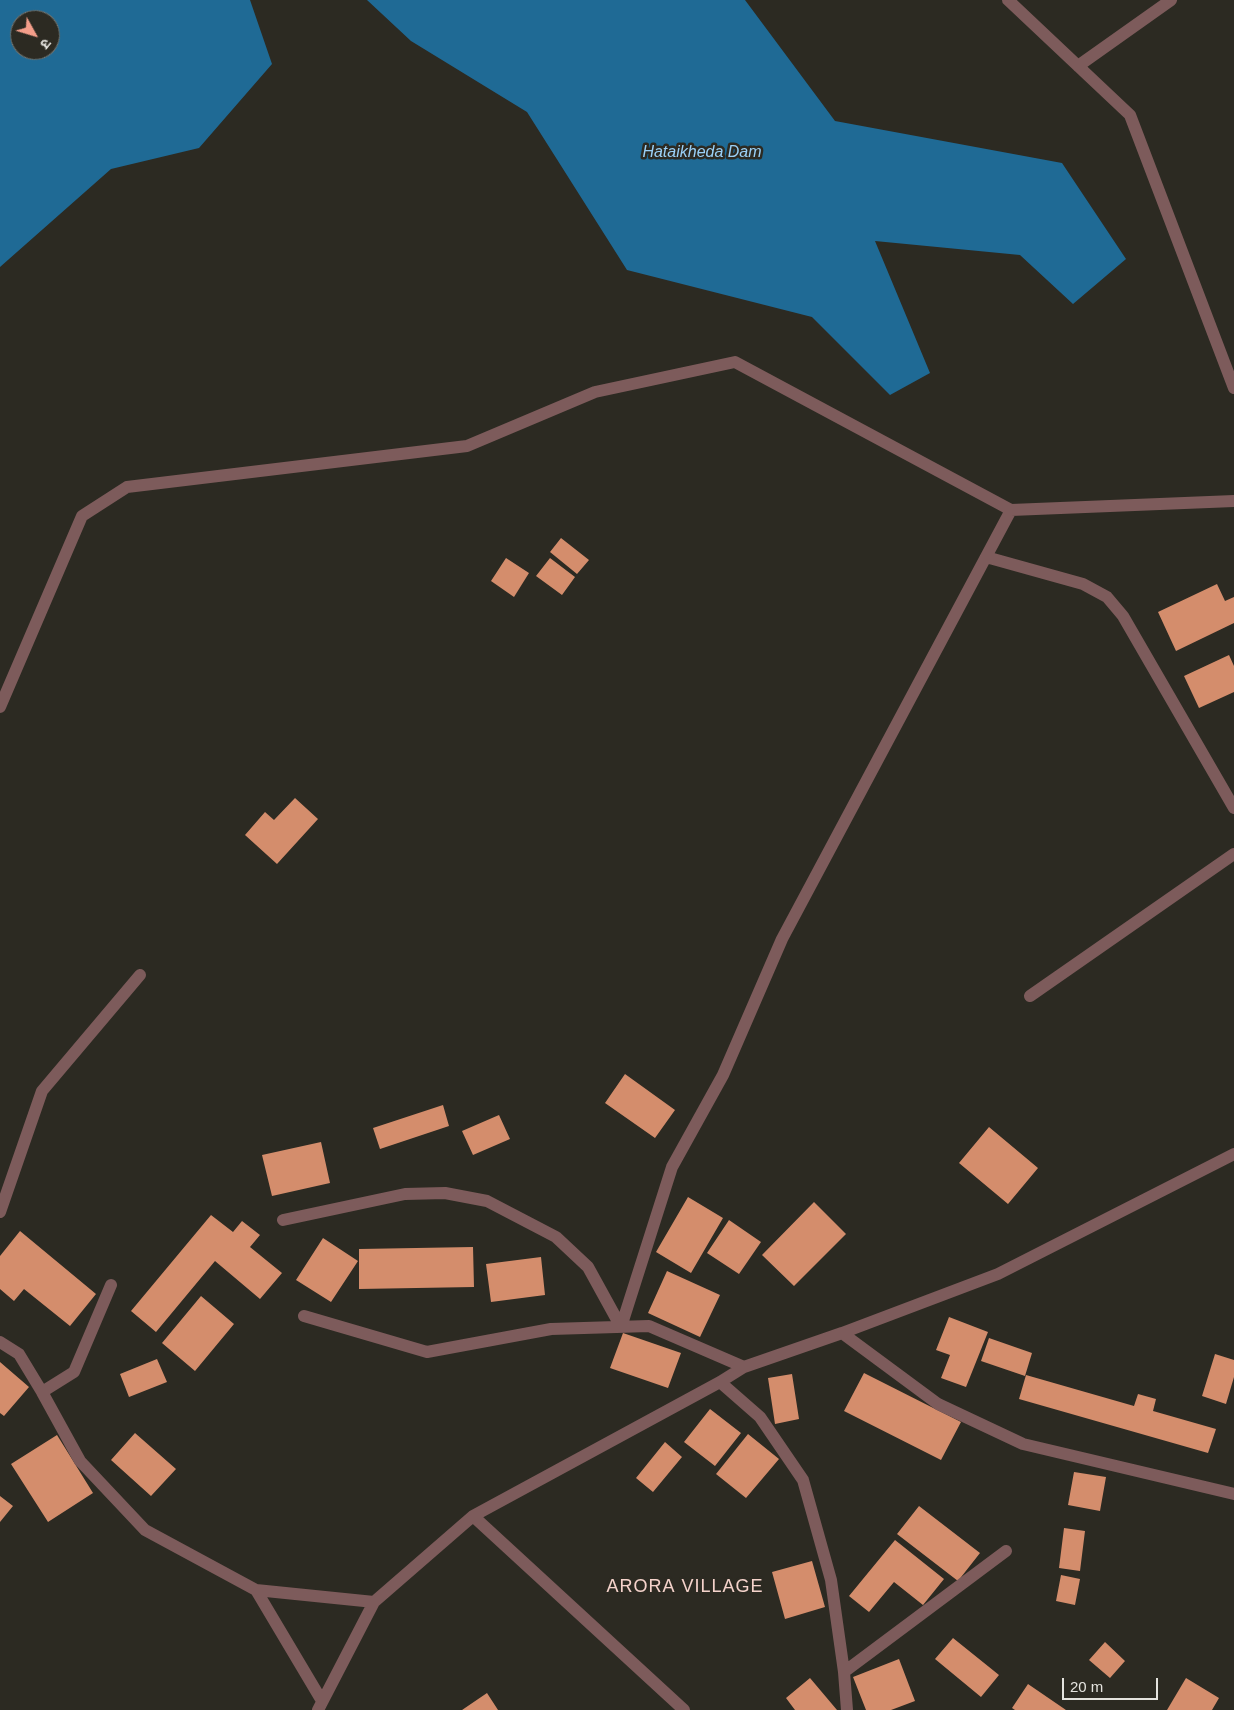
<!DOCTYPE html>
<meta charset="utf-8">
<style>
body{margin:0}
#map{position:relative;width:1234px;height:1710px;overflow:hidden;background:#2c2a22;font-family:Helvetica,"Noto Sans Devanagari",sans-serif}
canvas{display:block}
.north{position:absolute;left:10px;top:10px;width:50px;height:50px;box-sizing:border-box;background:#2c2a22;border:1px solid #76746d;border-radius:50%;rotate:129deg;font-size:14px;font-weight:700;line-height:20px;text-align:center;color:#e4e3de}
.north::after{content:'';display:block;margin:auto;width:18px;height:22px;background:#f49e8a;clip-path:polygon(50% 0,100% 100%,50% 72%,0 100%)}
.scale{position:absolute;left:1062px;top:1678px;width:96px;height:22px;box-sizing:border-box;border:2px solid #e4e3de;border-top:0;padding-left:6px;font-size:15px;line-height:18px;white-space:nowrap;color:#e4e3de;-webkit-text-stroke:4px #2c2a22;paint-order:stroke}
</style>
<div id="map">
<canvas width="1234" height="1710"></canvas>
<div class="north">उ</div>
<div class="scale">20 m</div>
</div>
<script>
const g = document.querySelector('canvas').getContext('2d');
g.lineJoin = 'round';
function fill(path, color) { g.fillStyle = color; g.fill(path, 'evenodd'); }
function strokePath(path, color, width, dash) { g.strokeStyle = color; g.lineWidth = width; g.lineCap = dash ? 'butt' : 'round'; g.setLineDash(dash || []); g.stroke(path); }
function label(font, color, halo, rows, align = 'center') {
  g.font = font + ' Helvetica,sans-serif'; g.lineWidth = 5; g.setLineDash([]); g.textBaseline = 'middle'; g.strokeStyle = halo; g.fillStyle = color; for (const [text, x, y, turn = 0] of rows) {
    g.save(); g.translate(x, y); g.rotate((+turn || 0) * Math.PI / 180); g.textAlign = isNaN(turn) ? turn : align; if (halo) g.strokeText(text, 0, 0); g.fillText(text, 0, 0); g.restore();
  }
}
const water = new Path2D(`
 M0 0H250L272 64 199 148 111 169 0 267ZM20 20H50V50H20Z
 M367 0H745L835 121 1062 163 1126 259 1073 304 1020 255 875 241 930 373 890 395 812 317 627 270 527 112 411 41Z`);
const building = new Path2D(`
 M561 538 589 560 577 574 550 552Z
 M506 558 529 573 514 597 491 581Z
 M550 558 575 577 562 595 536 576Z
 M1217 584 1225 601 1234 597V623L1176 651 1158 612Z
 M1229 655 1234 666V692L1199 708 1184 676Z
 M295 798 318 819 277 864 245 835 265 812 274 820Z
 M625 1074 675 1110 655 1138 605 1103Z
 M443 1105 449 1126 380 1149 373 1128Z
 M499 1115 510 1139 473 1155 462 1131Z
 M989 1127 1038 1168 1008 1204 959 1163Z
 M321 1142 330 1183 272 1196 262 1155Z
 M688 1197 723 1218 691 1273 656 1252Z
 M814 1202 846 1234 794 1286 762 1255Z
 M211 1215 233 1232 242 1221 260 1235 250 1247 282 1273 260 1299 215 1261 156 1332 131 1311Z
 M729 1220 761 1242 739 1274 707 1253Z
 M20 1231 96 1294 70 1326 24 1289 14 1301 0 1289V1256Z
 M323 1238 358 1261 331 1302 296 1280Z
 M473 1247 474 1287 359 1289V1249Z
 M541 1257 545 1295 491 1302 486 1264Z
 M667 1271 720 1295 700 1337 648 1313Z
 M201 1296 234 1324 195 1371 162 1343Z
 M949 1317 988 1332 966 1387 941 1378 950 1355 936 1350Z
 M623 1333 681 1353 668 1388 610 1368Z
 M989 1338 1032 1353 1025 1376 981 1361Z
 M1215 1354 1234 1360V1377L1226 1404 1202 1396Z
 M157 1359 167 1382 129 1397 120 1374Z
 M0 1362 29 1387 4 1416 0 1413Z
 M864 1373 961 1422 941 1460 844 1411Z
 M792 1374 799 1419 775 1424 768 1378Z
 M1026 1375 1134 1406 1138 1394 1156 1399 1153 1411 1216 1429 1208 1453 1019 1399Z
 M710 1409 741 1433 715 1466 684 1442Z
 M135 1433 176 1469 151 1496 111 1460Z
 M748 1434 779 1459 746 1498 716 1474Z
 M57 1435 93 1493 48 1522 11 1464Z
 M665 1442 682 1457 653 1492 636 1478Z
 M1074 1472 1106 1477 1100 1511 1068 1505Z
 M0 1496 13 1506 0 1522Z
 M919 1506 980 1553 958 1581 897 1534Z
 M1064 1528 1085 1531 1080 1571 1059 1568Z
 M895 1540 944 1579 923 1605 894 1582 869 1612 849 1596Z
 M812 1561 825 1607 785 1619 772 1572Z
 M1061 1575 1080 1579 1075 1605 1056 1601Z
 M953 1638 999 1675 981 1697 935 1659Z
 M1105 1642 1125 1661 1110 1678 1089 1660Z
 M899 1659 915 1701 891 1710H866L853 1677Z
 M810 1678 837 1710H795L786 1698Z
 M1186 1678 1219 1698 1212 1710H1167Z
 M1028 1684 1066 1710H1015L1012 1708Z
 M487 1693 498 1710H462Z`);
const minor = new Path2D(`
 M1008 0 1130 115 1234 388
 M1078 66 1171 0
 M986 557 1083 584 1107 597 1123 616 1234 808
 M0 707 82 516 127 487 467 446 595 392 735 362 1011 510 1234 501
 M1030 996 1234 854
 M0 1212 42 1091 140 975
 M283 1220 405 1194 445 1193 487 1201 556 1237 588 1267 621 1327
 M304 1316 427 1352 551 1329 649 1326 744 1367
 M621 1327 672 1167 723 1075 782 939 1011 510
 M842 1333 938 1404 1023 1444 1234 1494
 M0 1342 19 1354 42 1392 80 1461 145 1530 256 1590 374 1602
 M720 1382 760 1417 803 1480 831 1580 844 1672 847 1710
 M42 1392 74 1372 111 1285
 M473 1516 684 1710
 M256 1590 322 1701
 M844 1672 1006 1551
 M318 1710 374 1602 473 1516 720 1382 744 1367 842 1333 998 1274 1234 1154`);
const waterNames = [
 ["Hataikheda Dam",702,153]
];
const quarterNames = [
 ["ARORA VILLAGE",685,1587]
];
fill(water, '#1f6a95');
fill(building, '#d48d6c');
strokePath(minor, '#7d5b5b', 12);
label('italic 16px', '#9ad0f6', '#2c2a22', waterNames);
g.letterSpacing = '1px';
label('18px', '#f5d3cb', '#2c2a22', quarterNames);
g.letterSpacing = '0px';
</script>
